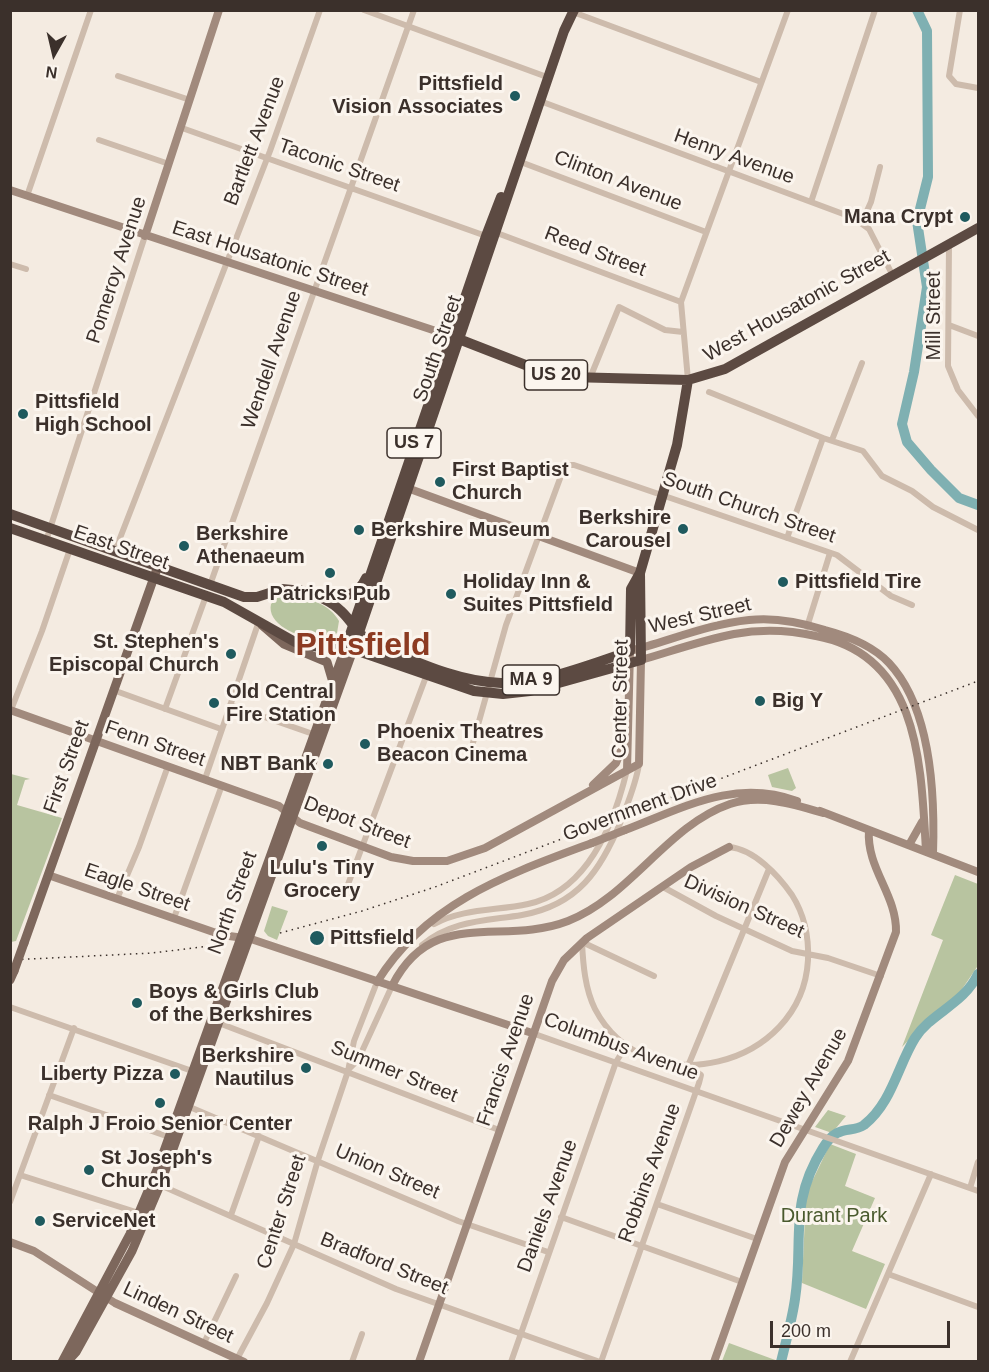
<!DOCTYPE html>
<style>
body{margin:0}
#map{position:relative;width:989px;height:1372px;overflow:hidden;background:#f4ebe1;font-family:Helvetica,sans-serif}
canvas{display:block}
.frame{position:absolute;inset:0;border:12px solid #3b302b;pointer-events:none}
.north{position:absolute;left:24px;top:24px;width:60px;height:60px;-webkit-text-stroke:4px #fbf5ee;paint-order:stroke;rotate:188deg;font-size:16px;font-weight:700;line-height:24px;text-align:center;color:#3b302b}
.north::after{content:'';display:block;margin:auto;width:21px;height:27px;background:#3b302b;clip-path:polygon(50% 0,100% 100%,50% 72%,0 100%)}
.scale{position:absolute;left:770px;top:1321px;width:180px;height:27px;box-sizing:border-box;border:3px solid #3b302b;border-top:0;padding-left:8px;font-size:18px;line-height:21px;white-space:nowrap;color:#3b302b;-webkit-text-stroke:4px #fbf5ee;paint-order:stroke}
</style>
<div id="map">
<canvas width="989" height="1372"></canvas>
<div class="frame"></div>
<div class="north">N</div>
<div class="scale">200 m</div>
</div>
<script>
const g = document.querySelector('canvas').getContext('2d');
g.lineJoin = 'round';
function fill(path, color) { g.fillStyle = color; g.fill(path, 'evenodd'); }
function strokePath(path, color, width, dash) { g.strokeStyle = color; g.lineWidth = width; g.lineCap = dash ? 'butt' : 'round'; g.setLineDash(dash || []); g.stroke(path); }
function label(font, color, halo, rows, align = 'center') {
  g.font = font + ' Helvetica,sans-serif'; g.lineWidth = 6; g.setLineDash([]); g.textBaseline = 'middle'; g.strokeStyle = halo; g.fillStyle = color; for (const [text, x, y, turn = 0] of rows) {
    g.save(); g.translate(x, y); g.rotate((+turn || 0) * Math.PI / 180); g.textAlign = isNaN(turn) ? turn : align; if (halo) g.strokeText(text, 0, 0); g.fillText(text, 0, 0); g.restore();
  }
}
const green = new Path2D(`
 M290 595C308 598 330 604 339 621L337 633C320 647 265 630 271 604L278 597Z
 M788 768 796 788 792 791 772 787 768 775Z
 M11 774 30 779 25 780 17 805 62 818 16 941 11 942Z
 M955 875 978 884 977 967 956 998 928 1020 902 1047 943 940 931 935Z
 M272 906 288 911 277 940 268 936 264 931Z
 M828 1110 846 1116 832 1133 815 1127Z
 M830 1144 856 1154 845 1186 875 1198 852 1251 885 1264 866 1309 802 1283 806 1194Z
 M729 1343 778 1361H722Z`);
const river = new Path2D(`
 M917 10 927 31 928 177 917 221 927 287 914 372 902 424 907 442 931 470 959 498 978 505
 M781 1362C786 1341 792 1320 795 1299 804 1241 788 1204 823 1148 838 1123 851 1134 864 1125 892 1103 898 1065 915 1038 931 1013 964 1004 978 974`);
const street = new Path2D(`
 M364 10 547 77
 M960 10 949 76 956 84 978 88
 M573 12 761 82
 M118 76 190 100
 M540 101 854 218 869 229 892 274
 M182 128 486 236
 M99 140 169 164
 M518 161 706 232
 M27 196 91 10
 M811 202 875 10
 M862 222 871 202 880 167
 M497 233 681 302
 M949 244 948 366 958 390 978 416
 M10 264 26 269
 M949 325 978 336
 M590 378 619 307 665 330 683 332
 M688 380 681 302 788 10
 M709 392 823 438
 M832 440 862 363
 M787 538 823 438 863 451 882 476 912 491 933 507 978 530
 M46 541 145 236
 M115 551 270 151 320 10
 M210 585 414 10
 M807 627 830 553
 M113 690 221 729
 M230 705 313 734
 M165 709 206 596
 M11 710 42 631 70 549
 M469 757 506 625 565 465H574L837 555 891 596 912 605
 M205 779 259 621
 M663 887 716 916 792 951 828 958 881 976
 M344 895 427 674
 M117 899 139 847 168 766
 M174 918 222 785
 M434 924C464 908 496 911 528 904 588 891 614 824 627 770
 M582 942C583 964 585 989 595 1009 646 1106 802 1068 808 960 809 938 804 914 792 895 778 875 754 849 729 847
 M582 942 654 976
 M422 945C452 920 486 921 522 915 578 905 601 870 621 821 628 802 636 784 639 764
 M10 1007 195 1072
 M216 1022 499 1130
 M532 1033 978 1191
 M348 1070 358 1060 392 986
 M49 1095 169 1137
 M185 1105 458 1221 548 1252
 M20 1175 139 1213
 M160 1185 396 1289 600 1362
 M970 1188 978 1162
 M10 1202 74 1028
 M657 1204 757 1239
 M231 1215 259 1136
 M561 1217 742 1282
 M888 1274 978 1307
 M204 1343 236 1276
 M237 1359 267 1303 294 1244 318 1160 348 1071 354 1041 377 982
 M352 1362 362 1334
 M511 1362 616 1062 626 1046
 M601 1362 699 1083 701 1075 688 1066 769 869
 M850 1362 931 1174`);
const secondary = new Path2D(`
 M10 190 451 336
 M145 236 219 10
 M406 483 410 489 640 573
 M10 710 279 806 300 823 391 857 413 861H447L485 848 639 764 641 660C672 651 703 640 734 634 761 629 789 630 816 636 920 655 921 766 926 851
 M627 770 630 651C669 641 709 624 749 620 775 617 800 622 825 630 848 636 872 645 889 663 932 709 935 795 933 854
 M593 785 616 763 626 738
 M820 811 978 872
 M625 830C683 808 734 778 797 801
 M909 845 922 822
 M48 875 222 935 251 939 532 1033
 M377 982C426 902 509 874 592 843
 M392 986C433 905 501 947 568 921 630 897 668 825 730 804 761 794 793 804 823 813
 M10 1242 34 1251 115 1303 244 1362
 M419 1362 552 981 564 960 587 938 691 867 729 847
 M714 1362 785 1162 848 1061 896 932C897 895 866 868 869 830`);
const primary = new Path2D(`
 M262 625 284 644 327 662 332 679
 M24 943 158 566
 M10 980 14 971
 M62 1362 130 1234 159 1165 345 649
 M67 1362 76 1352 132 1251 160 1185 353 650`);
const highway = new Path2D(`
 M451 336 546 373 568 377 688 380 725 369 978 228
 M10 514 244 597H257L282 589 303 591
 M10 528 224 602 295 642 324 648 358 651 474 691 503 694 530 691 641 660 640 573
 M299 590C314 594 330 600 341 611 353 622 358 636 373 644 413 660 457 682 501 683 541 684 592 664 630 651L631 589 640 573 677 445 688 380
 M319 593C340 596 356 600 366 578
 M345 649 486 236 501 197
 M353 650 564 31 574 10`);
const rail = new Path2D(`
 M280 933 362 911 435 887 978 681
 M10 960 152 953 210 946`);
const secondaryBridge = new Path2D(`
 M592 843 625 830`);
const primaryBridge = new Path2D(`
 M14 971 24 943`);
const markers = [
 [515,96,6,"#1f5a5e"],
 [965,217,6,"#1f5a5e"],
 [23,414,6,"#1f5a5e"],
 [440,482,6,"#1f5a5e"],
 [683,529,6,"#1f5a5e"],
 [359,530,6,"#1f5a5e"],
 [184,546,6,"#1f5a5e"],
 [330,573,6,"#1f5a5e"],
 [783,582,6,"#1f5a5e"],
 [451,594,6,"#1f5a5e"],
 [231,654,6,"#1f5a5e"],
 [760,701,6,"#1f5a5e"],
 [214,703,6,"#1f5a5e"],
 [365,744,6,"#1f5a5e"],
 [328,764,6,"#1f5a5e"],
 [322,846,6,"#1f5a5e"],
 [317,938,8,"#1f5a5e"],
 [137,1003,6,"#1f5a5e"],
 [306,1068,6,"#1f5a5e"],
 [175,1074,6,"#1f5a5e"],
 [160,1103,6,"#1f5a5e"],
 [89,1170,6,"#1f5a5e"],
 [40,1221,6,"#1f5a5e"]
];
const shields = [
 [556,375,63],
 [414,443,54],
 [531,680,57]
];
const shieldNames = [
 ["US 20",556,375],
 ["US 7",414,443],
 ["MA 9",531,680]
];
const poiNames = [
 ["Pittsfield",503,84,"right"],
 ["Vision Associates",503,107,"right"],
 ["Mana Crypt",953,217,"right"],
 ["Pittsfield",35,402],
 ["High School",35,425],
 ["First Baptist",452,470],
 ["Church",452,493],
 ["Berkshire",671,518,"right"],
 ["Carousel",671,541,"right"],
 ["Berkshire Museum",371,530],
 ["Berkshire",196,534],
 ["Athenaeum",196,557],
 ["Holiday Inn &",463,582],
 ["Suites Pittsfield",463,605],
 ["Pittsfield Tire",795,582],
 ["Patricks Pub",330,594,"center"],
 ["St. Stephen's",219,642,"right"],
 ["Episcopal Church",219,665,"right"],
 ["Old Central",226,692],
 ["Fire Station",226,715],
 ["Big Y",772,701],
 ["Phoenix Theatres",377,732],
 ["Beacon Cinema",377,755],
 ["NBT Bank",316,764,"right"],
 ["Lulu's Tiny",322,868,"center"],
 ["Grocery",322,891,"center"],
 ["Pittsfield",330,938],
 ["Boys & Girls Club",149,992],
 ["of the Berkshires",149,1015],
 ["Berkshire",294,1056,"right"],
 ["Nautilus",294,1079,"right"],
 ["Liberty Pizza",163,1074,"right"],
 ["Ralph J Froio Senior Center",160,1124,"center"],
 ["St Joseph's",101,1158],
 ["Church",101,1181],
 ["ServiceNet",52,1221]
];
const streetNames = [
 ["Bartlett Avenue",255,141,-69],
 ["Henry Avenue",734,157,20],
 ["Taconic Street",339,166,19],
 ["Clinton Avenue",618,181,21],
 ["Reed Street",595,252,21],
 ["East Housatonic Street",270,259,18],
 ["Pomeroy Avenue",117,270,-72],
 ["West Housatonic Street",797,306,-29],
 ["Mill Street",934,316,-90],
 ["South Street",438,349,-71],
 ["Wendell Avenue",272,360,-71],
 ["South Church Street",749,508,19],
 ["East Street",121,548,19],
 ["West Street",700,616,-13],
 ["Center Street",621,699,-89],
 ["Fenn Street",155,744,19],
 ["First Street",67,767,-70],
 ["Government Drive",640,808,-20],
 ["Depot Street",357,823,21],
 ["Eagle Street",137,888,19],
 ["North Street",233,903,-70],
 ["Division Street",744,907,24],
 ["Columbus Avenue",621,1047,20],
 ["Francis Avenue",506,1060,-71],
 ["Summer Street",394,1072,22],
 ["Dewey Avenue",809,1088,-60],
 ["Union Street",387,1172,23],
 ["Robbins Avenue",650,1173,-70],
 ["Daniels Avenue",548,1206,-70],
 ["Center Street",282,1212,-72],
 ["Bradford Street",384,1264,22],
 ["Linden Street",178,1313,25]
];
const parkNames = [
 ["Durant Park",834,1216]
];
const townNames = [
 ["Pittsfield",363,646]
];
fill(green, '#b8c4a0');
strokePath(river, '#7fb0b2', 10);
strokePath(street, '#cdbbac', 6);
strokePath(secondary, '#a18a7d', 8);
strokePath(primary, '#7d675c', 9);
strokePath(highway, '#5c4a42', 10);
strokePath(rail, '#3b302b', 1.5, [1.5, 4.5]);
strokePath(secondaryBridge, '#a18a7d', 8);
strokePath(primaryBridge, '#7d675c', 9);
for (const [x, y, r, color] of markers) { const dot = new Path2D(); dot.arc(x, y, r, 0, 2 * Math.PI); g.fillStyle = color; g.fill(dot); strokePath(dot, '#fbf5ee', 2); }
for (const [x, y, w] of shields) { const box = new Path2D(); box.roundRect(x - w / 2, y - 15, w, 30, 4.5); g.fillStyle = '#fbf5ee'; g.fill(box); strokePath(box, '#3b302b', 1.5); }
label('bold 18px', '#3b302b', null, shieldNames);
label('bold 20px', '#3b302b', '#fbf5ee', poiNames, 'left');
label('20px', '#3b302b', '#fbf5ee', streetNames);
label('20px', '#4a5a2e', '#fbf5ee', parkNames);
label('bold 32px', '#8c3b22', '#fbf5ee', townNames);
</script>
